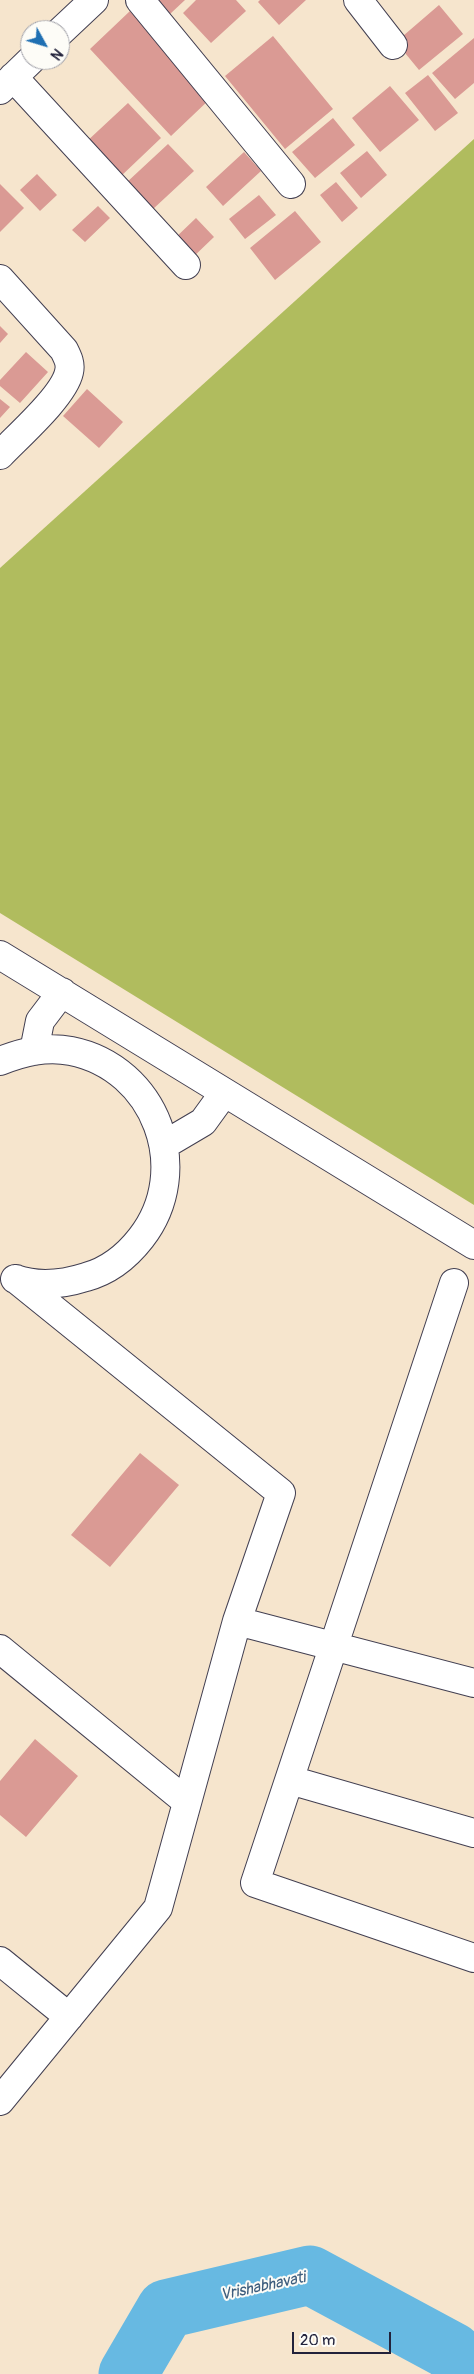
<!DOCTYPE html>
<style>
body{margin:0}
#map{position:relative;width:474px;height:2374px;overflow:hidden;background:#f6e5cd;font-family:Pangolin,sans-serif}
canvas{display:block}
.north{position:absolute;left:20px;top:20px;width:50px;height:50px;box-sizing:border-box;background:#fdfcf7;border:1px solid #a5a5ac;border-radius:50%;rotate:129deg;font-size:14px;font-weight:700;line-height:20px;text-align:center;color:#22223b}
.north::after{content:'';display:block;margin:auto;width:18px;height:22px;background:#1f6fb2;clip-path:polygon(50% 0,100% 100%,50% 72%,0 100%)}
.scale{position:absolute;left:292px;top:2332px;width:99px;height:22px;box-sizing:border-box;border:2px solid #22223b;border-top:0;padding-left:6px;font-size:15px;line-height:18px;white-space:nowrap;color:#22223b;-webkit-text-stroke:4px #fdfcf7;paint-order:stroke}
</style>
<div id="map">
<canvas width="474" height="2374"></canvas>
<div class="north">N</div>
<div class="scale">20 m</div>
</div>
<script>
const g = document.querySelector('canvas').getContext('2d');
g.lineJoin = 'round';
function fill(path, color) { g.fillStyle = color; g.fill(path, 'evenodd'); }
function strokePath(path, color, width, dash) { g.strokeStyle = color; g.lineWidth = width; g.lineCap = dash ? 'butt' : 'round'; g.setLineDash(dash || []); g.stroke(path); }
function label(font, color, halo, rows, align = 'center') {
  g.font = font + ' Pangolin,sans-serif'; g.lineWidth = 4; g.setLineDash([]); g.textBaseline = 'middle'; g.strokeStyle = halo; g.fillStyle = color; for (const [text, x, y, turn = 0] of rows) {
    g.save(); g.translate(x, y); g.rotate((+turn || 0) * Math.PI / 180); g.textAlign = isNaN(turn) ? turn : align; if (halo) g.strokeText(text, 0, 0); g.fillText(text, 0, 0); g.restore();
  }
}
const green = new Path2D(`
 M474 139V1205L0 913V568Z`);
const river = new Path2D(`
 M128 2374 166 2309 310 2275 453 2352 464 2374`);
const building = new Path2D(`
 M157 0H185L170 14Z
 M196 0H236L246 11 211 43 183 13Z
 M260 0H306L279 25 258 2Z
 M439 5 463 34 419 70 396 42Z
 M130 11 211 98 171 136 90 49Z
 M273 36 333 109 285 149 225 76Z
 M474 38V83L455 99 432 73Z
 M428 75 458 113 435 131 405 93Z
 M390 86 419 120 380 152 352 118Z
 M128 103 161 138 119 178 85 143Z
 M333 118 355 145 315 178 292 152Z
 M168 144 194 171 152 210 126 183Z
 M367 151 387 175 361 198 340 173Z
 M244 152 261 171 223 206 206 187Z
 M37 174 57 195 40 211 20 190Z
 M336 182 358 208 342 222 320 195Z
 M0 184 24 208 0 232Z
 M259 195 276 215 245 239 229 219Z
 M98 206 110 218 85 242 72 230Z
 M295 211 321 242 275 280 250 248Z
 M196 218 214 237 190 260 172 241Z
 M0 326 8 334 0 343Z
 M26 352 48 372 20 403 0 386V380Z
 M87 389 123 422 99 448 63 416Z
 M0 399 10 407 0 418Z
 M140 1453 179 1485 110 1567 71 1535Z
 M35 1739 78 1776 26 1837 0 1815V1781Z`);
const minor = new Path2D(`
 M140 0 291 184
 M358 0 393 45
 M60 32 94 0
 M13 77 186 265
 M0 90 31 60
 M0 279 64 350C68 358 71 364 69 372 64 396 18 436 0 455
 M0 955 474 1245
 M34 1051 40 1021 62 992
 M0 1061C23 1052 46 1046 71 1051 156 1068 194 1170 141 1238 127 1256 108 1271 86 1277 64 1284 38 1287 15 1279
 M164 1145 203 1122 224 1093
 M454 1283 255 1883 474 1958
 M237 1621 474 1683
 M0 1649 187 1802
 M290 1780 474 1833
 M0 1961 69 2017
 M0 2101 158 1908 237 1621 281 1493 16 1279`);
const waterNames = [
 ["Vrishabhavati",263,2287,-12]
];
fill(green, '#b0bc5e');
strokePath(river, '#67b9e2', 59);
fill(building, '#da9a94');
strokePath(minor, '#423f51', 30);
strokePath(minor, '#fff', 28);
label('italic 16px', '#3e5e7e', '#fdfcf7', waterNames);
</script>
